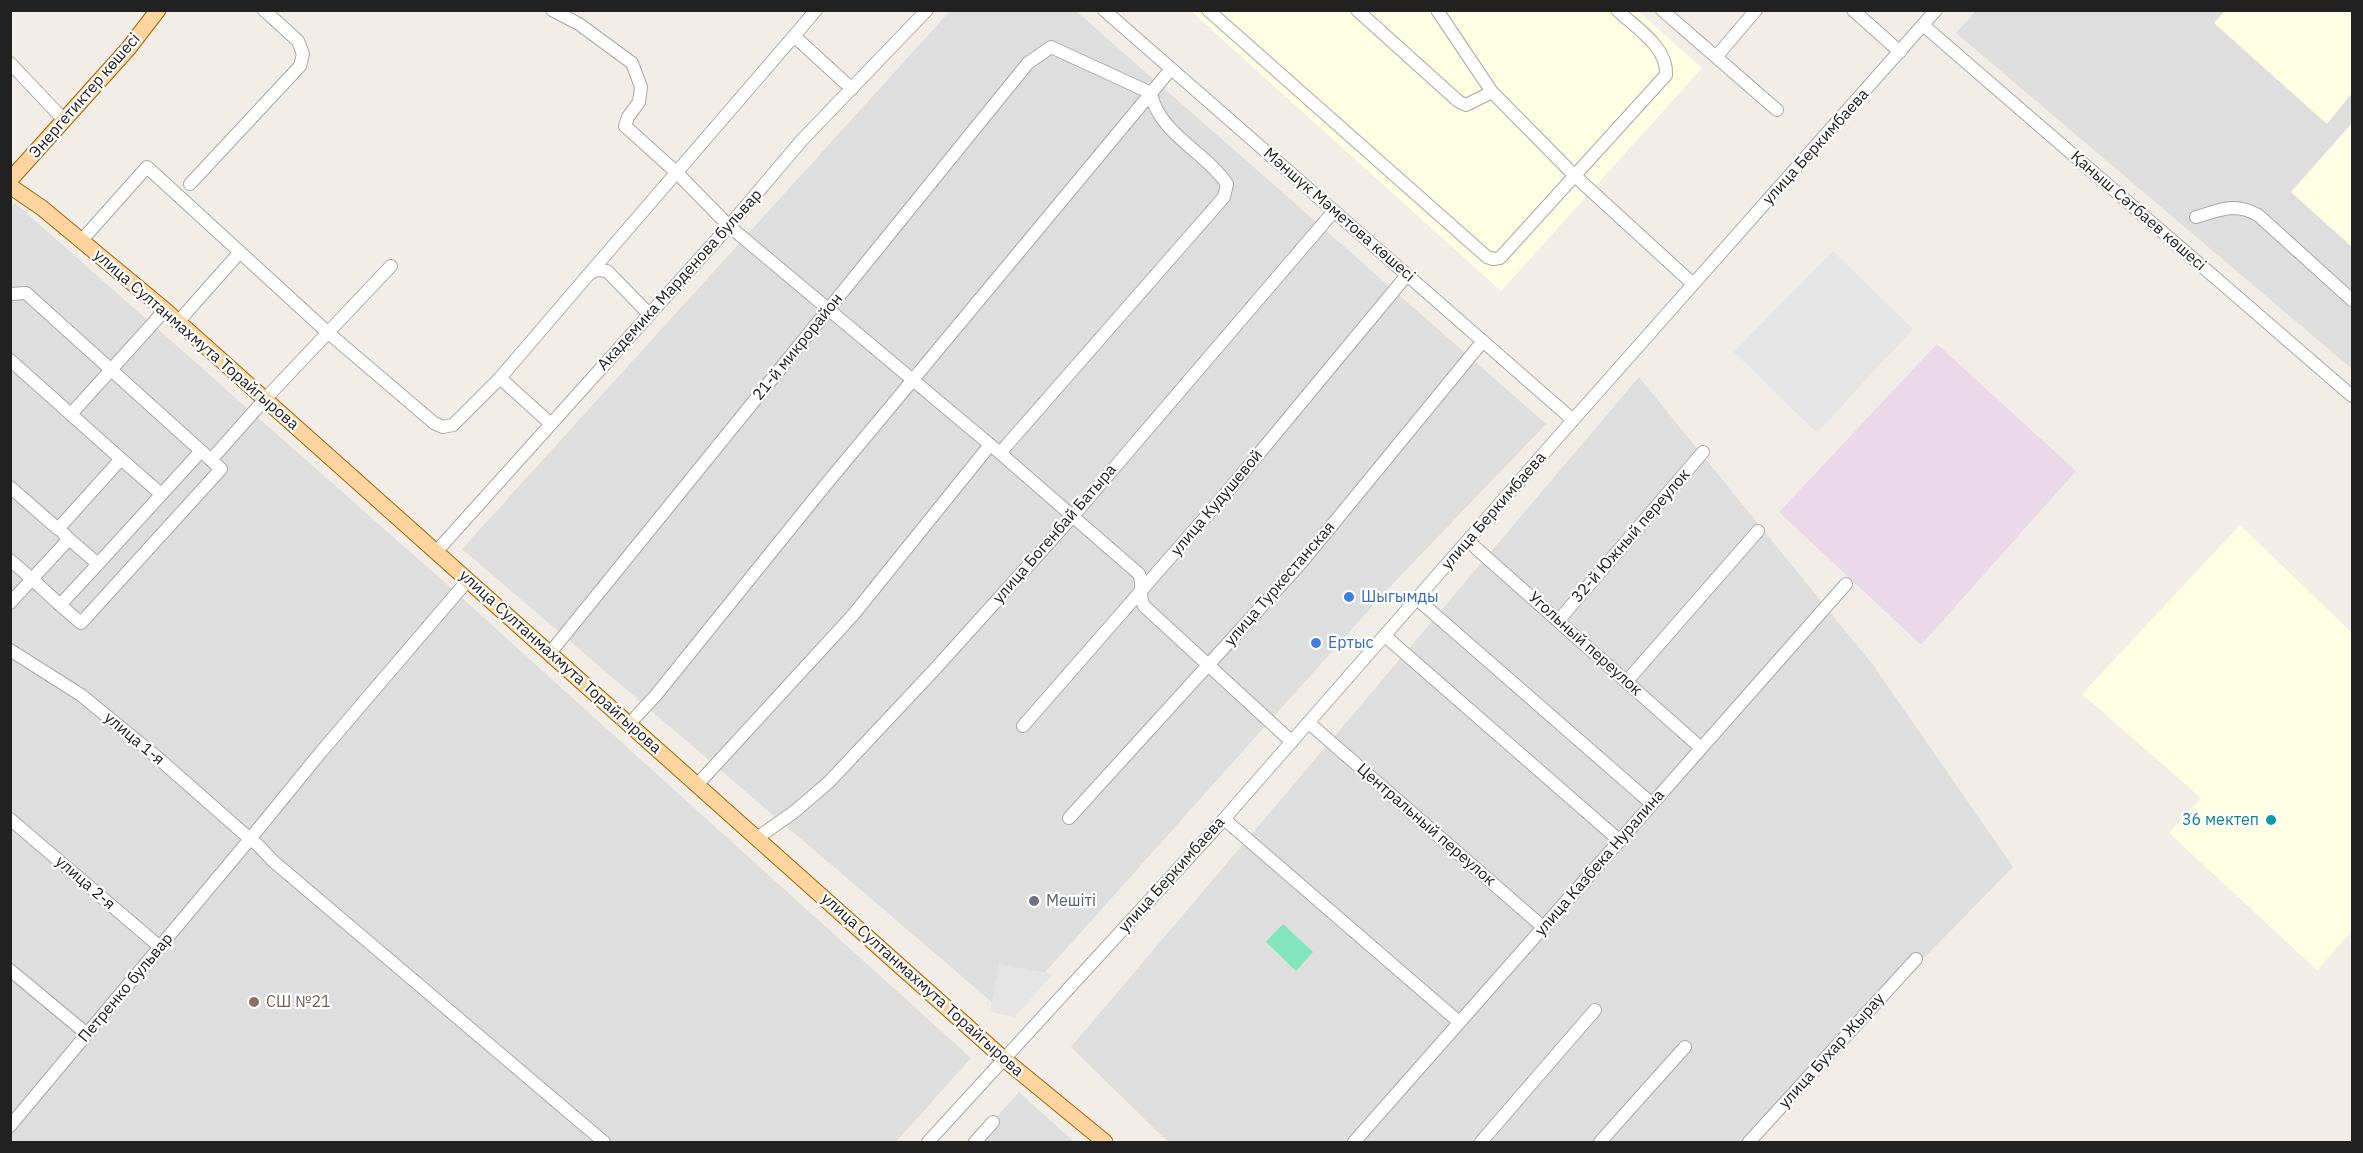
<!DOCTYPE html>
<meta charset="utf-8">
<style>
body{margin:0}
#map{position:relative;width:2363px;height:1153px;overflow:hidden;background:#f2eee7;font-family:"IBM Plex Sans",sans-serif}
canvas{display:block}
.frame{position:absolute;inset:0;border:12px solid #212121;pointer-events:none}
</style>
<div id="map">
<canvas width="2363" height="1153"></canvas>
<div class="frame"></div>
</div>
<script>
const g = document.querySelector('canvas').getContext('2d');
g.lineJoin = 'round';
function fill(path, color) { g.fillStyle = color; g.fill(path, 'evenodd'); }
function strokePath(path, color, width, dash) { g.strokeStyle = color; g.lineWidth = width; g.lineCap = dash ? 'butt' : 'round'; g.setLineDash(dash || []); g.stroke(path); }
function label(font, color, halo, rows, align = 'center') {
  g.font = font + ' "IBM Plex Sans",sans-serif'; g.lineWidth = 4.5; g.setLineDash([]); g.textBaseline = 'middle'; g.strokeStyle = halo; g.fillStyle = color; for (const [text, x, y, turn = 0] of rows) {
    g.save(); g.translate(x, y); g.rotate((+turn || 0) * Math.PI / 180); g.textAlign = isNaN(turn) ? turn : align; if (halo) g.strokeText(text, 0, 0); g.fillText(text, 0, 0); g.restore();
  }
}
const residential = new Path2D(`
 M950 11H1076L1546 424 1386 591 1007 1015 462 549Z
 M1976 11H2352V369L1956 33Z
 M15 203 442 580 971 1058 896 1142H11L10 208Z
 M1639 377 1873 665 2013 867 1744 1142H1168L1071 1047Z
 M1019 1092 1074 1142H974Z`);
const industrial = new Path2D(`
 M1937 344 2076 471 1921 645 1779 512Z`);
const education = new Path2D(`
 M1191 11H1638L1702 68 1501 291Z
 M2225 11H2352V93L2327 124 2214 23Z
 M2352 123V247L2291 192Z
 M2240 525 2352 633V931L2317 970 2169 833 2201 798 2082 694Z`);
const pitch = new Path2D(`
 M1283 924 1313 952 1296 971 1266 942Z`);
const parking = new Path2D(`
 M1833 251 1913 329 1817 433 1734 352Z
 M999 964 1053 974 1015 1017 990 1012Z`);
const minor = new Path2D(`
 M552 10 579 24 632 63 641 87 639 102 628 117 625 126 677 173 729 226 1000 453 1139 574C1144 584 1138 595 1144 606L1292 742
 M816 10 794 36 852 89
 M1104 10 1573 420
 M1208 10 1487 257 1493 259 1500 258 1666 75C1668 47 1636 28 1617 10
 M1357 10 1458 101 1466 105 1492 92
 M1437 10 1492 92 1575 176 1693 284
 M1662 10 1777 110
 M1853 10 1900 52
 M1923 25 2352 396
 M1716 57 1756 10
 M10 63 64 120
 M190 184 300 66 303 54 298 41 264 10
 M2196 217C2221 210 2234 202 2258 215L2352 300
 M81 241 147 167 325 330 434 423 443 427 453 425 500 378 589 274 597 270 607 271 649 314
 M589 274 794 36
 M10 294 26 293 221 469 81 623 60 605
 M178 322 240 252
 M10 360 121 459
 M500 378 551 424
 M71 414 165 310
 M211 460 265 399 391 266
 M10 487 58 529 121 459 161 494
 M69 539 98 564 201 451
 M1468 541 1701 748
 M436 552 729 226 802 140 927 10
 M10 560 32 579 69 539 63 533
 M1417 599 1652 804
 M10 603 32 579 60 605 98 564
 M1558 621 1703 452
 M1385 636 1620 841
 M10 650 81 695 158 758 250 839 321 752 468 580
 M550 653 1028 63 1051 47 1151 93C1158 133 1206 152 1227 184L1224 197 1000 453
 M1627 681 1758 531
 M1309 723 1544 928
 M629 724 656 695 823 488 1171 69
 M1023 726 1223 497 1407 275
 M697 785 853 615 990 445
 M1069 818 1301 563 1483 341
 M10 819 160 947
 M1224 819 1459 1022
 M757 838 794 812 829 782 935 669 1073 516 1334 211
 M10 970 87 1034
 M10 1126 250 839 258 845 273 861 604 1142
 M928 1142 1224 819 1573 420 1936 10
 M975 1142 993 1122
 M1354 1142 1846 584
 M1481 1142 1595 1010
 M1600 1142 1685 1047
 M1749 1142 1916 959`);
const major = new Path2D(`
 M10 180 128 49 158 10
 M10 186 42 208 165 310 1004 1059 1105 1142`);
const markers = [
 [1349,597,6,"#3f7fe0"],
 [1316,643,6,"#3f7fe0"],
 [2271,820,6,"#0f9aa8"],
 [1034,901,6,"#6b7280"],
 [254,1002,6,"#8d6e63"]
];
const streetNames = [
 ["Энергетиктер көшесі",85,96,-49],
 ["улица Беркимбаева",1816,147,-48],
 ["Қаныш Сәтбаев көшесі",2138,211,41],
 ["Мәншүк Мәметова көшесі",1339,215,41],
 ["Академика Марденова бульвар",680,280,-48],
 ["улица Султанмахмута Торайгырова",196,340,41],
 ["21-й микрорайон",798,347,-51],
 ["улица Кудушевой",1217,503,-50],
 ["улица Беркимбаева",1494,511,-49],
 ["улица Богенбай Батыра",1055,534,-49],
 ["32-й Южный переулок",1631,536,-49],
 ["улица Туркестанская",1280,584,-49],
 ["Угольный переулок",1585,644,42],
 ["улица Султанмахмута Торайгырова",560,662,42],
 ["улица 1-я",134,739,40],
 ["Центральный переулок",1426,825,41],
 ["улица Казбека Нуралина",1600,863,-49],
 ["улица Беркимбаева",1172,875,-48],
 ["улица 2-я",85,883,41],
 ["улица Султанмахмута Торайгырова",922,985,42],
 ["Петренко бульвар",126,988,-50],
 ["улица Бухар Жырау",1832,1051,-48]
];
const shopNames = [
 ["Шыгымды",1361,597],
 ["Ертыс",1328,643]
];
const cultureNames = [
 ["36 мектеп",2259,820]
];
const worshipNames = [
 ["Мешіті",1046,901]
];
const educationNames = [
 ["СШ №21",266,1002]
];
fill(residential, '#dfdede');
fill(industrial, '#ebd8e8');
fill(education, '#ffffe3');
fill(pitch, '#81e5bd');
fill(parking, '#e5e5e5');
strokePath(minor, '#a8a8a8', 14);
strokePath(major, '#9e6800', 17);
strokePath(minor, '#fff', 12);
strokePath(major, '#ffd49f', 15);
for (const [x, y, r, color] of markers) { const dot = new Path2D(); dot.arc(x, y, r, 0, 2 * Math.PI); g.fillStyle = color; g.fill(dot); strokePath(dot, '#fff', 2); }
label('16px', '#212121', '#fff', streetNames);
label('16px', '#366cbe', '#fff', shopNames, 'left');
label('16px', '#0d838f', '#fff', cultureNames, 'right');
label('16px', '#5b616d', '#fff', worshipNames, 'left');
label('16px', '#785e54', '#fff', educationNames, 'left');
</script>
